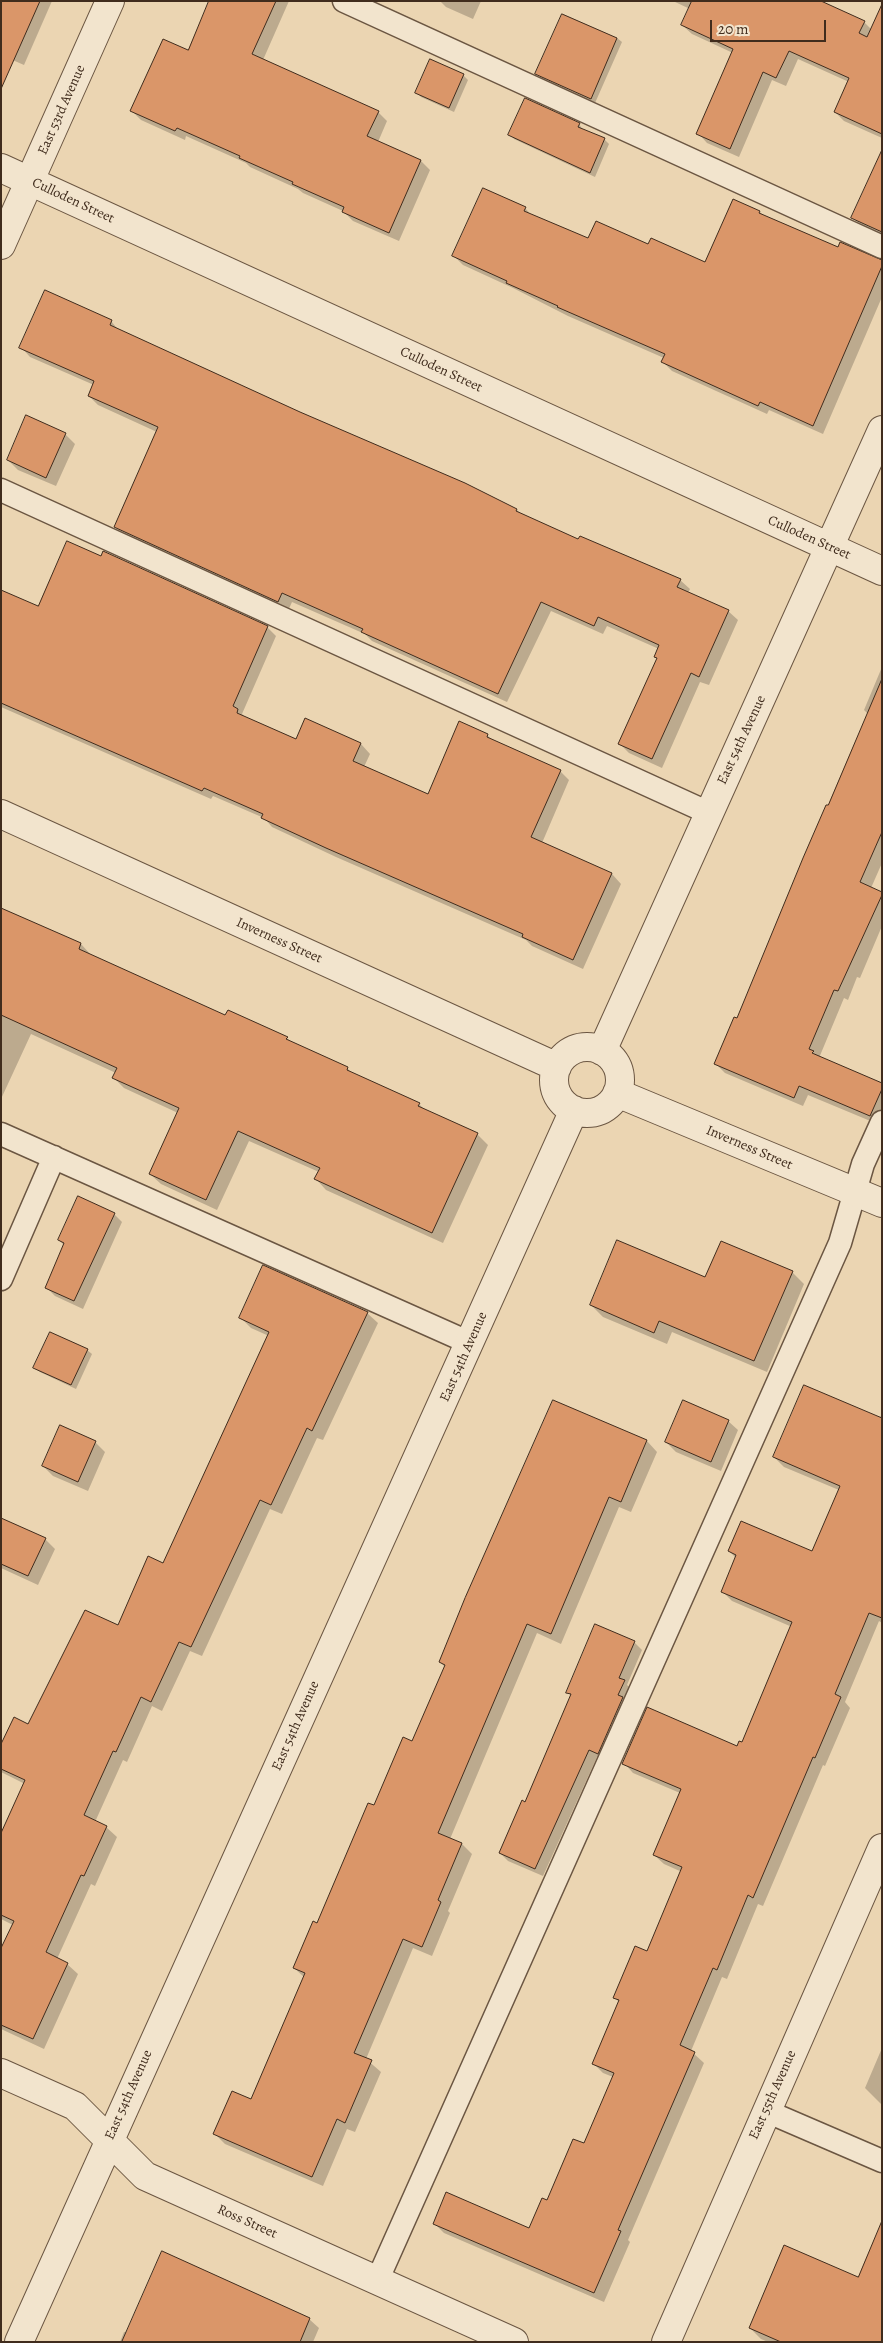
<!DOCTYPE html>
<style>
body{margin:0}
#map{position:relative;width:883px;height:2343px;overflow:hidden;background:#ebd5b2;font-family:Alegreya,serif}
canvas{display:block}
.frame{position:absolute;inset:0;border:2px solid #402c1d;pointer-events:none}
.scale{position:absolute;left:710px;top:20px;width:116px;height:22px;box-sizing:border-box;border:2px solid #402c1d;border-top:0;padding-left:6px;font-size:15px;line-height:18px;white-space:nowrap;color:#402c1d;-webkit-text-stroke:4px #f2e4cd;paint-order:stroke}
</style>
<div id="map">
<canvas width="883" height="2343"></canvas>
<div class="frame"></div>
<div class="scale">20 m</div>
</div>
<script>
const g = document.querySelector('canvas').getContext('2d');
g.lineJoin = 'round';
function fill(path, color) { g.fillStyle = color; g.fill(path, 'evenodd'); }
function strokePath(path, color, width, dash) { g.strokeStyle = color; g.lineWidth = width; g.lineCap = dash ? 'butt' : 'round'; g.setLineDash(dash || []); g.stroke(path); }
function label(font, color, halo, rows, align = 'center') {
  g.font = font + ' Alegreya,serif'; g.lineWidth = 4.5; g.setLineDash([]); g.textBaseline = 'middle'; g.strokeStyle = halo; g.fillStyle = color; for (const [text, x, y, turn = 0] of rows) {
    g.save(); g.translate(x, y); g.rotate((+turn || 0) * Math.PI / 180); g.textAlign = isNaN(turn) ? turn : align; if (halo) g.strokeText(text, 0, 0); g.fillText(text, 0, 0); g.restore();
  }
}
const shadow = new Path2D(`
 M1 1H52L24 65 1 55Z
 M211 1H289L263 60 378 112 387 121 378 142 421 161 430 170 399 241 353 221 343 211 303 193 298 189 250 167 246 163 186 136 185 140 141 120 132 111 188 51Z
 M440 1H481L473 19 446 7Z
 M673 1H802L864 22 873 31 882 45V138L844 121 835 112 849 82 798 59 786 86 772 80 739 157 707 143 698 133 733 53 692 34 682 25 690 9Z
 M563 14 617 38 622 42 595 103 541 78 537 74Z
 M463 75 468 80 454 112 421 97 417 93Z
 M579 124 583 130 605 140 609 144 595 177 514 139 510 134Z
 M882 153V237L862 227 853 218Z
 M525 208 532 216 589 240 649 245 705 264 760 212 764 216 839 249 882 261V297L823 434 769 410 767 414 672 371 663 362 664 358 568 316 513 288 463 265 454 256Z
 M111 321 120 332 517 510 521 514 579 541 680 580 690 589 688 593 728 611 738 620 709 685 700 682 662 768 629 753 620 744 658 659 659 649 607 626 603 634 551 611 507 702 372 641 365 634 292 602 288 611 124 536 115 527 157 432 98 405 89 396 94 385 30 357 21 347Z
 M65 434 75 444 56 486 18 470 8 460Z
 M1 591 39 608 267 627 276 636 242 714 247 719 296 741 306 720 361 744 370 754 364 767 428 796 487 735 493 741 560 771 569 780 542 843 612 874 621 884 583 969 532 946 526 940 336 857 272 827 264 818 213 796 211 799 1 707Z
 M882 667V863L871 888 882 893V926L860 978 857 977 848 1000 844 998 819 1058 882 1084V1121L880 1125 808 1095 803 1106 725 1073 716 1064 738 1020 868 714 864 710Z
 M1 908 81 944 91 955 226 1017 287 1038 292 1043 347 1068 353 1074 419 1104 425 1110 477 1134 488 1145 443 1243 326 1190 316 1179 319 1172 249 1141 217 1210 161 1184 150 1174 178 1113 124 1088 114 1078 116 1073 31 1034 1 1099Z
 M114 1214 122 1222 83 1309 55 1296 46 1287 64 1245 59 1240Z
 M792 1272 804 1284 767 1372 672 1332 667 1344 603 1317 591 1305 706 1279Z
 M367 1313 378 1323 323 1440 317 1438 282 1514 270 1509 202 1656 190 1651 162 1711 152 1706 127 1762 123 1760 95 1822 106 1827 117 1837 95 1886 91 1884 57 1959 67 1964 78 1974 44 2049 1 2029V1951L13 1925 1 1919V1833L25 1784 1 1772V1747L29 1725 118 1626 164 1564 269 1336 251 1328 241 1318Z
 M87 1350 92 1354 76 1389 40 1372 35 1368Z
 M554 1402 647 1441 657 1452 631 1512 619 1507 561 1644 537 1633 450 1839 462 1844 472 1854 448 1911 450 1913 432 1956 413 1948 366 2059 381 2072 355 2132 347 2129 323 2186 225 2144 215 2134 252 2101 304 1977 294 1968 375 1807 413 1743 445 1667 440 1662Z
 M882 1413V1623L879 1621 845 1702 850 1708 825 1766 823 1765 763 1906 758 1904 727 1979 722 1977 691 2051 704 2063 628 2240 630 2242 604 2302 444 2233 434 2223 530 2229 585 2145 613 2077 603 2073 594 2064 620 2003 614 1997 647 1952 682 1872 664 1864 654 1855 680 1793 633 1773 624 1763 738 1747 742 1743 792 1627 732 1601 722 1591 736 1558 729 1551 813 1553 839 1490 784 1467 774 1457 880 1418Z
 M728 1421 738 1430 721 1471 676 1452 666 1442Z
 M95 1442 105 1452 88 1491 53 1476 43 1466Z
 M1 1520 45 1539 55 1549 38 1585 1 1568Z
 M634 1642 642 1650 627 1685 632 1689 606 1760 597 1757 543 1876 508 1861 500 1853 526 1803 571 1696 568 1692Z
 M882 2048V2105L865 2088Z
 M859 2278 882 2342H768L761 2339 750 2328Z
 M309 2319 319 2328 313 2342H120L124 2332Z`);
const building = new Path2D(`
 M1 1H40L1 89Z
 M209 1H276L252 54 379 111 367 136 421 160 389 233 342 212 344 207 292 184 293 182 239 158 240 156 177 128 175 131 130 111 163 39 188 50Z
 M692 1H821L865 21 859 33 867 37 882 4V134L834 112 849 78 789 51 776 78 763 72 730 149 696 134 733 49 681 25Z
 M562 14 617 38 591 99 535 74Z
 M430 59 464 74 449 108 415 93Z
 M525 98 580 123 578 127 605 138 590 173 508 135Z
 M882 150V232L851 218Z
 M483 188 526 207 524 211 588 238 596 221 648 244 651 238 705 262 733 199 760 211 759 213 838 247 840 242 882 260V266L813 426 760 402 758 406 661 362 665 354 557 307 558 306 506 283 507 281 452 256Z
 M45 290 112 320 110 325 300 412 465 483 517 509 516 511 578 539 580 536 681 579 677 587 729 610 699 677 691 673 652 759 618 744 657 658 654 657 659 645 598 617 594 626 541 602 498 694 361 632 363 629 282 593 278 602 114 527 158 427 88 396 94 381 19 348Z
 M26 415 66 433 46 478 7 460Z
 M67 541 101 556 103 551 268 626 233 706 238 709 237 713 296 739 305 718 361 743 353 761 428 794 459 721 488 734 487 737 561 770 531 837 612 873 573 960 522 937 523 934 326 848 261 818 263 814 204 788 202 791 1 703V590L38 606Z
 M882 679V832L860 882 882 892V895L838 991 834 990 809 1049 814 1051 812 1053 882 1083V1089L870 1116 799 1086 794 1098 714 1064 734 1017 737 1018 803 858 826 805H828Z
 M1 908 81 943 79 949 225 1015 228 1010 288 1037 286 1039 348 1067 347 1070 420 1103 418 1106 478 1133 432 1233 314 1179 320 1168 238 1131 206 1200 149 1174 179 1108 112 1078 117 1068 1 1015Z
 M78 1196 115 1213 74 1301 45 1288 64 1243 58 1240Z
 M617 1240 705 1277 721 1241 793 1271 754 1361 659 1321 654 1333 590 1305Z
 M263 1265 368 1312 312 1431 307 1428 271 1505 260 1500 191 1647 179 1642 151 1702 141 1697 116 1752 113 1751 84 1815 107 1826 84 1876 81 1875 46 1952 68 1963 33 2039 1 2025V1948L14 1921 1 1915V1833L25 1780 1 1769V1744L14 1717 28 1724 85 1610 118 1625 148 1556 163 1563 269 1332 239 1318Z
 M50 1332 88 1349 71 1385 33 1368Z
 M804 1385 882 1418V1618L869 1613 835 1694 841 1697 815 1758 813 1757 753 1898 748 1895 717 1970 713 1968 680 2045 695 2052 618 2230 621 2231 594 2293 433 2224 446 2192 529 2228 542 2198 547 2200 573 2139 584 2143 614 2073 592 2064 619 2000 613 1998 635 1946 647 1951 682 1867 653 1855 681 1789 622 1764 647 1707 737 1746 739 1741 742 1742 792 1622 721 1592 736 1555 728 1551 741 1521 812 1551 840 1486 773 1457Z
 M553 1400 647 1440 621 1502 609 1497 551 1634 527 1624 438 1833 462 1843 438 1900 441 1902 422 1947 403 1939 354 2053 372 2060 345 2123 337 2119 312 2177 213 2134 232 2091 251 2099 305 1973 293 1968 313 1921 317 1923 368 1803 374 1805 403 1737 412 1741 445 1665 439 1662 465 1598Z
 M683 1400 729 1420 711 1462 665 1442Z
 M60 1425 96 1441 78 1482 42 1466Z
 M1 1518 46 1538 28 1576 1 1564Z
 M595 1624 635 1641 619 1678 625 1680 618 1695 623 1697 598 1754 589 1750 535 1869 499 1853 522 1800 525 1802 571 1694 566 1693Z
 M882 2221V2342H781L749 2328 784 2245 858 2277Z
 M162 2251 310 2318 300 2342H122Z`);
const service = new Path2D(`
 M344 1 882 247
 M1 490 709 813
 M1 1134 470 1343
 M1 1279 54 1157
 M766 2111 882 2161
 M377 2281 840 1243 863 1164 882 1122`);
const minor = new Path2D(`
 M1 168 882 571
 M1 245 110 1
 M1 814 557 1067
 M554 1080a33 33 0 1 1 66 0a33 33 0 1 1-66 0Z
 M602 1051 882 430
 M617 1093 882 1203
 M1 2073 75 2106 145 2176 514 2342
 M19 2342 574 1110
 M666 2342 882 1848`);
const streetNames = [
 ["East 53rd Avenue",62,110,-66],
 ["Culloden Street",73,201,25],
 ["Culloden Street",441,370,25],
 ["Culloden Street",809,538,24],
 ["East 54th Avenue",742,740,-65],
 ["Inverness Street",279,941,24],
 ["Inverness Street",749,1148,23],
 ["East 54th Avenue",464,1357,-66],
 ["East 54th Avenue",296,1726,-66],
 ["East 54th Avenue",129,2095,-66],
 ["East 55th Avenue",773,2095,-66],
 ["Ross Street",247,2222,24]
];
fill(shadow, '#0003');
fill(building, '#da9669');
strokePath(building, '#402c1d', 1);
strokePath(service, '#6b5642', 25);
strokePath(minor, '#6b5642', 30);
strokePath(service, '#f2e4cd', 22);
strokePath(minor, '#f2e4cd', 28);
label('14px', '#402c1d', '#f2e4cd', streetNames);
</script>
